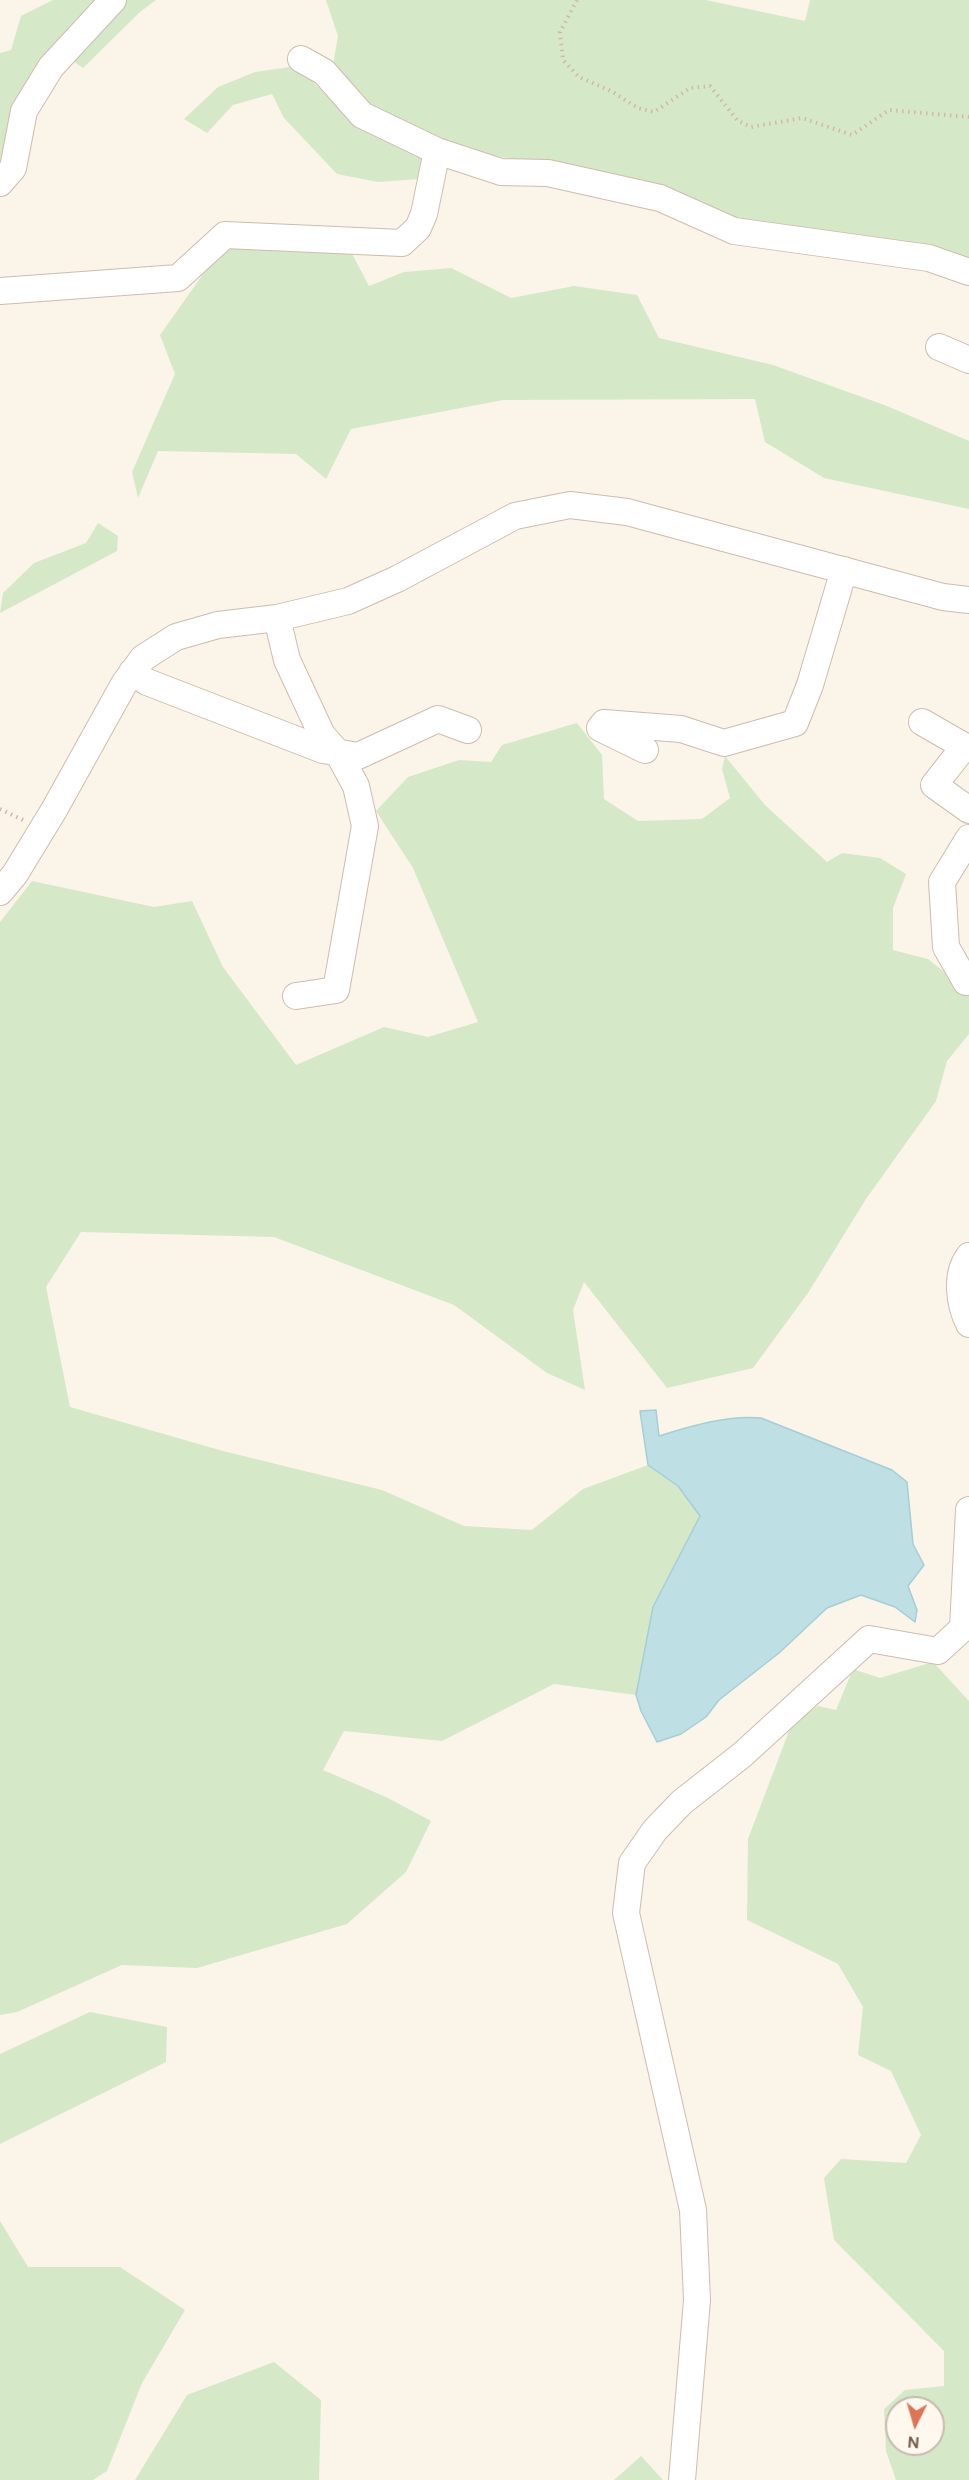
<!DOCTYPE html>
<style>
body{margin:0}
#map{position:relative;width:969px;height:2480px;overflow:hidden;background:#fbf4e9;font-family:"DM Sans",sans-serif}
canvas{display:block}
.north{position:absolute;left:885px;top:2396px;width:60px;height:60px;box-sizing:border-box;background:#fef8ef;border:2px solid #c7baaf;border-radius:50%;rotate:185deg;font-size:16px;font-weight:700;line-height:24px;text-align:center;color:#755c4e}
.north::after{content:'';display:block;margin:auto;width:21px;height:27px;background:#de7456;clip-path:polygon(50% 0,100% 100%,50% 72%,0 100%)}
</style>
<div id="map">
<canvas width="969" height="2480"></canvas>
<div class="north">N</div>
</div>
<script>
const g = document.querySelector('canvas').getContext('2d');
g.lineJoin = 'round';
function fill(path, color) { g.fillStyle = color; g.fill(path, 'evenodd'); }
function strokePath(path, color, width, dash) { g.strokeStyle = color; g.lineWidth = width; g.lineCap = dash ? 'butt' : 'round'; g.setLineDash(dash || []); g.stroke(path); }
const green = new Path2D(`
 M53 0H96L27 81 4 158 0 163V53L11 50 21 16Z
 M125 0H156L140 12 83 68 70 59Z
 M326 0H706L805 21 810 0H969V262L734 222 628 177 482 154 397 124 331 77 338 36Z
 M297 66 338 107 364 125 423 152 419 179 378 182 337 174 284 118 272 94 233 105 207 133 184 119 218 87 255 72Z
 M238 241 348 246 369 286 404 272 451 268 511 298 574 286 637 295 659 338 773 365 887 406 969 441V509L824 478 765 442 755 399 503 400 351 429 326 479 296 454 158 451 138 498 132 472 175 374 160 335 206 270Z
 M98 523 118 536 117 551 0 613 3 593 34 563 86 543Z
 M577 723 602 755 604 799 638 821 702 819 730 798 722 769 725 756 765 805 827 862 842 853 880 858 906 874 893 908V950L928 959 969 992V1034L947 1061 936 1101 866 1199 808 1293 753 1368 667 1388 584 1282 573 1310 585 1390 547 1373 454 1305 274 1237 81 1232 46 1287 70 1407 223 1451 382 1490 464 1526 532 1530 583 1489 648 1465 678 1486 700 1516 653 1607 636 1695 554 1684 442 1741 344 1731 323 1770 386 1797 431 1821 406 1872 347 1924 197 1968 122 1965 17 2012 0 2015V922L32 881 154 907 192 901 223 967 296 1065 384 1027 428 1037 478 1022 413 868 376 811 408 777 459 760 491 762 502 745Z
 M933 1662 969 1701V2480H896L886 2451 884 2409 905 2390 944 2386V2351L834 2240 824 2178 841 2159 906 2163 921 2135 891 2071 858 2055 863 2007 838 1964 747 1920 748 1839 792 1723 818 1706 836 1710 853 1669 880 1678ZM897 2408H933V2444H897Z
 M90 2012 167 2027 166 2062 0 2144V2054Z
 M0 2221 28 2267H120L185 2310 142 2383 107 2471 93 2480H0Z
 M274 2362 321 2400 319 2480H135L187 2395Z
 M641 2456 663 2480H614Z`);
const water = new Path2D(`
 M656 1410 659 1436C692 1426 727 1415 761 1418L892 1470 907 1482 913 1544 924 1565 908 1586 917 1610 915 1622 895 1607 861 1595 827 1608 779 1653 719 1700 706 1717 681 1734 657 1742 641 1711 636 1695 653 1607 700 1516 678 1486 648 1465 640 1411Z`);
const path = new Path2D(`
 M577 0 560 32 563 60 579 77 611 91 638 108 654 112 690 88 710 86 738 121 751 127 802 118 852 135 889 110 969 117
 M0 809 23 820`);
const minor = new Path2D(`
 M301 59 324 72 362 115 437 151 501 172 548 173 660 198 734 231 929 258 969 272
 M0 183 13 168 24 111 51 67 113 0
 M0 291 178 278 225 235 402 243 418 228 424 214 437 151
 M939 347 969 360
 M277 618 287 660 322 735 338 753 356 786 365 826 336 990 296 996
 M132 672 147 682 323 750 358 756 438 719 468 730
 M922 722 969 749
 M964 747 934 785 969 810
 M645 750 600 728 604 723 681 729 724 743 795 723 810 685 844 570
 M0 892 15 874 54 810 124 684 143 658 176 637 218 625 277 618 348 601 397 579 515 516 570 505 627 512 943 597 969 600
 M966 982 946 947 942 882 969 838
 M969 1256C955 1274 959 1304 969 1324
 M682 2480 697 2300 693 2210 626 1913 632 1863 655 1830 682 1802 742 1755 869 1639 938 1651 963 1628 969 1510`);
fill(green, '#d5e9c8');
fill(water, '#bedfe4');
strokePath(water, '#a5ced6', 1.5);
strokePath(minor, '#cdbcaf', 28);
strokePath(path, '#d5b7a5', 4, [1.5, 4.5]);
strokePath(minor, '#fff', 26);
</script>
